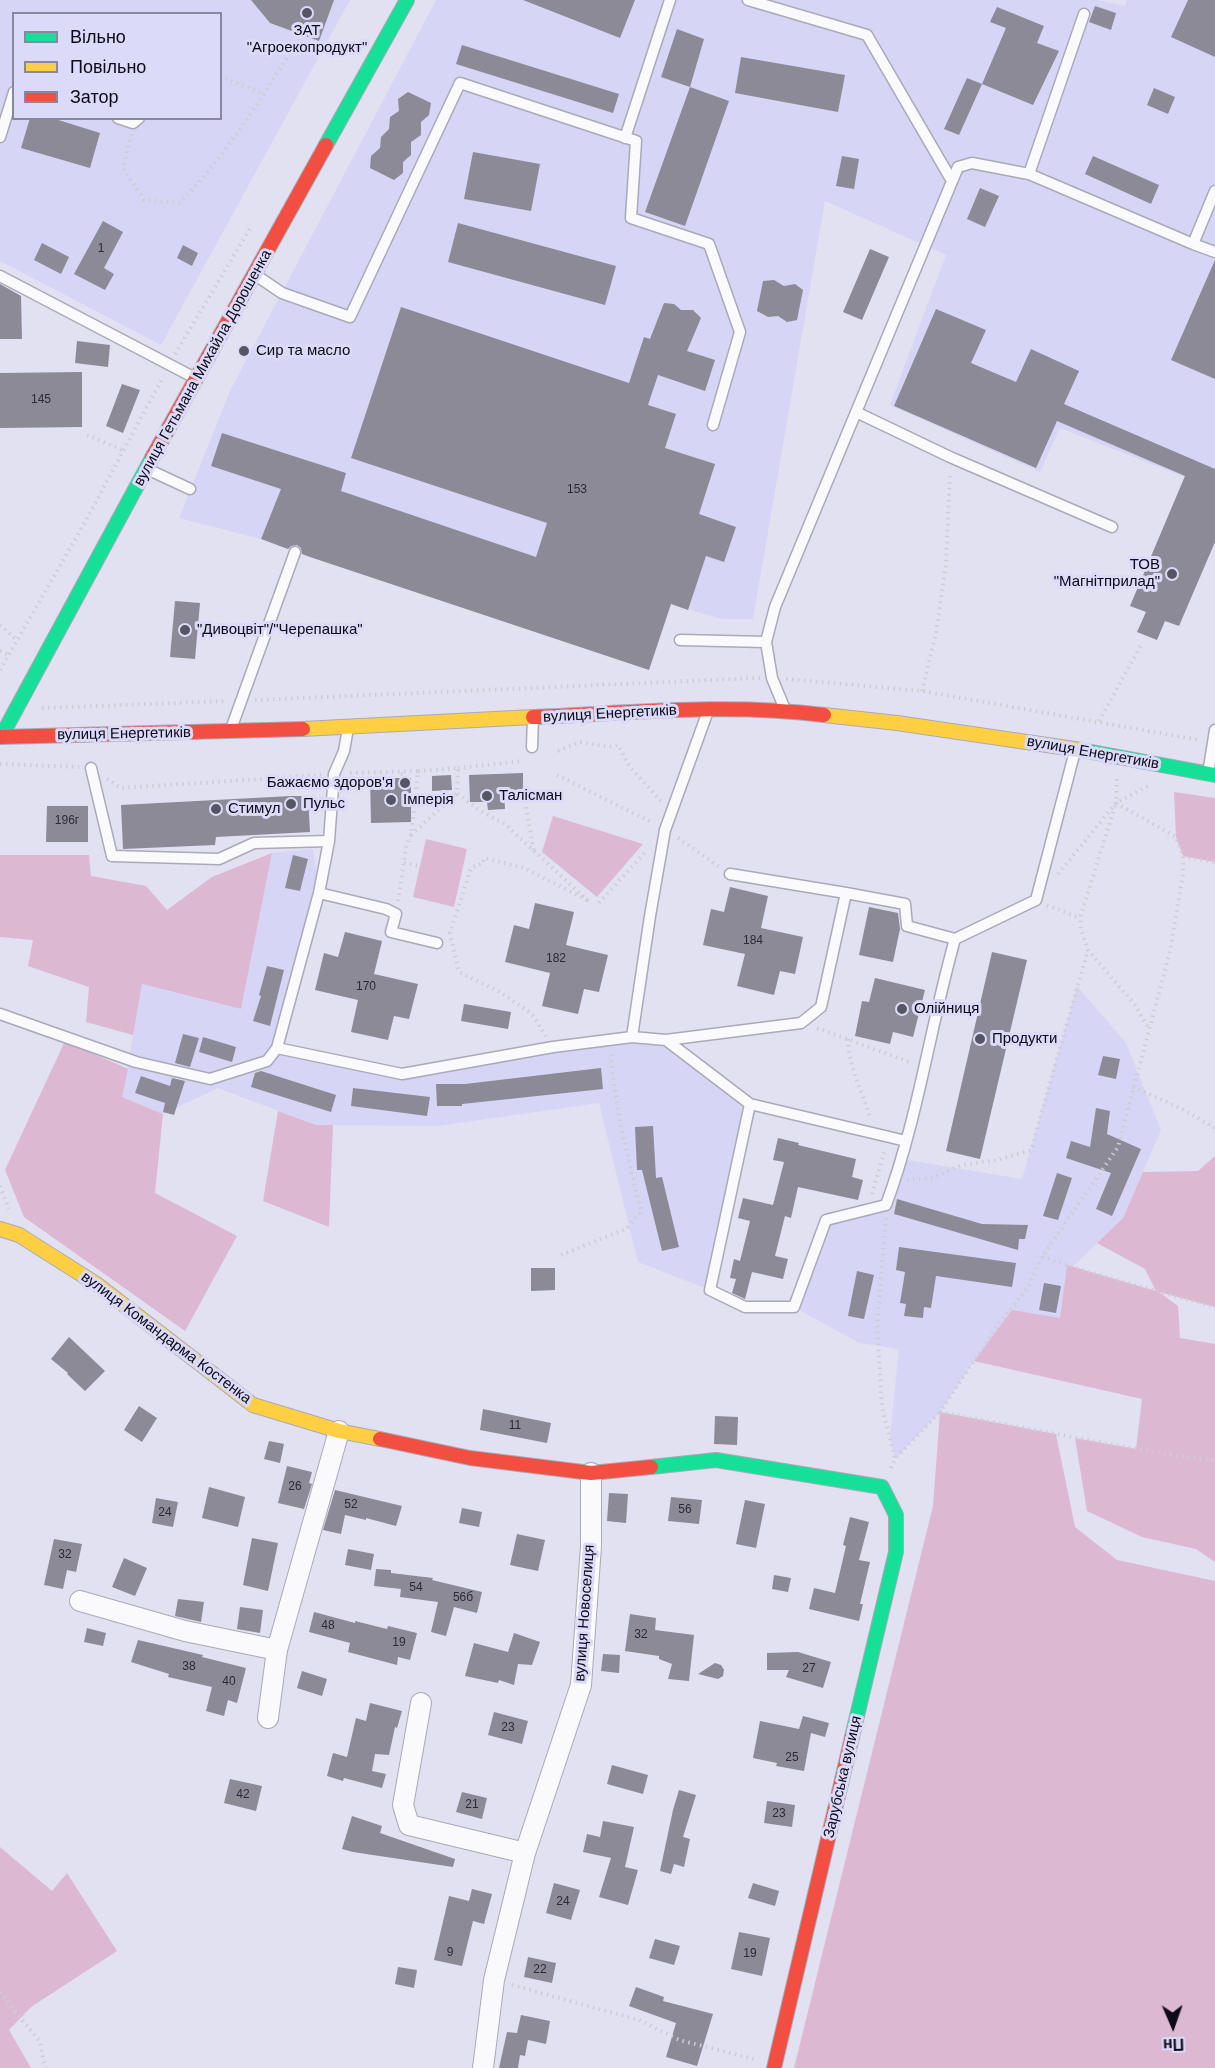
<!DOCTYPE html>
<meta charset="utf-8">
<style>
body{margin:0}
#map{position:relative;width:1215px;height:2068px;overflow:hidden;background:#e1e1f2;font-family:Arial,sans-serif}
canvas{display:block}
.legend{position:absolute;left:12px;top:12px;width:210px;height:108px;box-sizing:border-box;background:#dbdaf9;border:2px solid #88879e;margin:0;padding:8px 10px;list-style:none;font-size:18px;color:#0b0a16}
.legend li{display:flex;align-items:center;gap:12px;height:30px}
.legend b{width:30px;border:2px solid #88879e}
.north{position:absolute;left:1143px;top:1996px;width:60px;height:60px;-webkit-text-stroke:4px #dbdaf9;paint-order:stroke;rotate:178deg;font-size:16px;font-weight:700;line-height:24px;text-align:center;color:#0b0a16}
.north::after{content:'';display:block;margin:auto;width:21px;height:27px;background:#0b0a16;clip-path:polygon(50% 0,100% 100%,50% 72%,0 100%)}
</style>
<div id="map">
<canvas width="1215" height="2068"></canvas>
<ul class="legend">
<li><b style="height:8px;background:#16e098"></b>Вільно</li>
<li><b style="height:8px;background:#ffcf43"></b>Повільно</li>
<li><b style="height:8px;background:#f24e42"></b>Затор</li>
</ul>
<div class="north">Пн</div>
</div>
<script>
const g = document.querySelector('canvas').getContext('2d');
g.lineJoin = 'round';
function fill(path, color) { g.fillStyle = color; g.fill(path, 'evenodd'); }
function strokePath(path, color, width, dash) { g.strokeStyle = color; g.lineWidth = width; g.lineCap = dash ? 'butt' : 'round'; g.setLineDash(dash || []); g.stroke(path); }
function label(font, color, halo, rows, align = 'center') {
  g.font = font + ' Arial,sans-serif'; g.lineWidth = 6; g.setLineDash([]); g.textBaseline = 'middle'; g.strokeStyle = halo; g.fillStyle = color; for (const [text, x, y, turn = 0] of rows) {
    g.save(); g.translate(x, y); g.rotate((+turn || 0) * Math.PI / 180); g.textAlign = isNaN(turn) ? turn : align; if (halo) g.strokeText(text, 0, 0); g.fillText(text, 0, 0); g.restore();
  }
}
const built = new Path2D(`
 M0 0H350L161 345 0 261ZM14 14H220V118H14Z
 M436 0H1097L1125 6 1127 0H1215V489L1060 428 1040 472 890 405 946 255 825 201 753 619H722L671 604 649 670 310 557 261 539 179 518 230 391Z
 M313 849 319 893 277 1048 402 1074 632 1037 666 1040 750 1104 710 1290 638 1262 599 1103 437 1126 316 1125 218 1088 163 1114 122 1097 142 984 241 1009 272 853Z
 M1077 986 1126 1043 1161 1130 1123 1218 1066 1273 1060 1319 974 1361 940 1412 895 1459 890 1436 899 1349 859 1343 794 1307 826 1220 886 1205 902 1159 1022 1179Z`);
const green = new Path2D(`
 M1174 792 1215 798V862L1183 856 1176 837Z
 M553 816 643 844 597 897 542 852Z
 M426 839 467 849 454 907 413 897Z
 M272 853 241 1009 142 984 133 1035 86 1022 89 987 28 966 33 940 0 937V855H89L91 876 146 886 167 910 212 877Z
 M65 1041 128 1069 122 1097 163 1114 155 1193 237 1236 185 1331 24 1217 5 1170Z
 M278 1111 316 1125H333L329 1227 263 1201Z
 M1215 1156V1307L1159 1292 1178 1306 1180 1338 1215 1344V1562L1196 1549 1142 1537 1087 1511 1075 1438 1136 1449 1142 1399 974 1361 1012 1310 1060 1318 1067 1265 1156 1291 1145 1269 1097 1243 1123 1218 1143 1172 1198 1171Z
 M940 1412 1056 1434 1075 1527 1117 1560 1215 1581V2068H794L933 1506Z
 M0 1847 52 1891 67 1873 117 1951 31 2007 9 2030 31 2068H0Z`);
const building = new Path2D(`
 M251 0H334L319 41 270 23Z
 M523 0H635L620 38Z
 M1188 0H1215V57L1171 37Z
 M1095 6 1116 13 1111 30 1089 22Z
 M997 7 1044 26 1037 43 1059 51 1033 105 982 84 1006 28 990 22Z
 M677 29 704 39 690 87 661 77Z
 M462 45 619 94 613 113 456 64Z
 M741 57 845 75 838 112 735 93Z
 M967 78 982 84 959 135 944 129Z
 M690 87 729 101 685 226 645 212Z
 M1154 88 1175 97 1168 114 1147 105Z
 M408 92 431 103 429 115 421 122V135L411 142V155L403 162V173L394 180 370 168 371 156 380 148 381 137 389 129 390 117 399 111 398 99Z
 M30 118H52L100 133 90 168 21 148Z
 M473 152 540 164 531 211 464 199Z
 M842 156 859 159 854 189 836 186Z
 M1093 156 1159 185 1151 204 1085 174Z
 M980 188 999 196 985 227 967 219Z
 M103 221 123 232 104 268 114 274 105 290 74 274Z
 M458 223 616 266 605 305 448 262Z
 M42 243 69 257 61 274 34 260Z
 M183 245 198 253 192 266 177 258Z
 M870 249 889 257 862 320 843 312Z
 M1215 260V379L1171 360Z
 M774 280 784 286 795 284 803 290 797 320 787 322 778 316 768 317 757 311 763 281Z
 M0 284 21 296 22 339H0Z
 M664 303 674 304 681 310H693L701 318 687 351 715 360 705 391 658 375 648 405 676 414 665 448 715 464 699 514 736 527 724 562 706 556 688 610 671 604 649 670 310 557 302 554 301 548 297 545 291 546 288 549 261 539 281 489 211 466 222 433 346 473 341 491 536 557 547 523 351 458 401 307 629 383 644 337 650 339Z
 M936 309 986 330 971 363 1016 382 1031 349 1079 371 1064 404 1215 469V542L1179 626 1165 621 1157 640 1137 632 1146 612 1130 606 1185 476 1057 421 1036 468 894 406Z
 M77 341 110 345 108 367 75 363Z
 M82 372V427L0 428V373Z
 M122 384 140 390 123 433 106 426Z
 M175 601 200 603 195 659 170 657Z
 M523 773V790L504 791 505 809 488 810 487 802H470L469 775Z
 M451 775 452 790 432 791V776Z
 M370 778H411V822L371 823Z
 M291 796H308L310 832 216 837 215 845 123 849 121 805Z
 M47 806H88V842H46Z
 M293 855 308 859 300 891 285 888Z
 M730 887 768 896 761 928 803 937 795 974 780 971 774 995 737 986 745 954 703 945 711 909 724 912Z
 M535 903 574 912 566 945 608 955 599 992 584 989 578 1014 542 1006 550 973 505 962 514 925 529 929Z
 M869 907 898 913 900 929 893 962 859 955Z
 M345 932 382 941 374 974 418 984 409 1019 394 1016 388 1040 351 1032 358 1000 315 990 324 953 338 957Z
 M992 952 1027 960 980 1159 946 1151Z
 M267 966 284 970 270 1026 253 1021 261 996 259 995Z
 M875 978 925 990 913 1037 893 1032 890 1044 855 1036 862 1001 869 1002Z
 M464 1004 511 1012 508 1029 461 1021Z
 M183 1034 199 1038 190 1067 175 1063Z
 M203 1037 236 1047 232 1062 199 1052Z
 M1103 1056 1120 1059 1116 1079 1098 1075Z
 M601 1068 603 1089 462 1104V1106H437L436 1084H465Z
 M261 1071 336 1095 331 1112 251 1087 255 1073Z
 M141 1076 170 1086 172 1078 185 1081 174 1115 163 1112 165 1103 135 1093Z
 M353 1088 430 1097 427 1116 351 1106Z
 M1096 1108 1110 1111 1107 1134 1141 1149 1112 1216 1096 1209 1111 1173 1066 1158 1071 1141 1090 1147Z
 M653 1126 656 1178 662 1177 679 1247 662 1251 642 1170H637L635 1127Z
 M778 1138 799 1143 798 1145 856 1159 852 1177 863 1180 858 1200 798 1187 791 1218 785 1216 775 1256 788 1259 783 1279 752 1272 745 1299 732 1293 736 1279 730 1278 734 1259 740 1261 750 1221 738 1218 743 1198 773 1205 784 1162 773 1160Z
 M1057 1173 1072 1178 1058 1220 1043 1216Z
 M897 1199 982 1224 1028 1225 1025 1239H1019L1018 1250 894 1214Z
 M899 1247 1016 1263 1012 1287 936 1276 931 1308 924 1307 923 1318 904 1316 906 1304 900 1303 905 1272 896 1270Z
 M531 1268H555V1290L531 1291Z
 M857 1271 874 1275 864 1319 848 1316Z
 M1044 1283 1061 1286 1056 1313 1039 1310Z
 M69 1337 105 1371 85 1391 67 1374 68 1373 51 1359Z
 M139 1406 157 1418 142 1442 124 1430Z
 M483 1409 551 1423 547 1443 480 1430Z
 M715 1416 738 1417 737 1445 714 1444Z
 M269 1441 284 1444 280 1463 264 1459Z
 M287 1466 312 1472 309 1483 312 1484 304 1509 278 1503Z
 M209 1487 245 1497 238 1527 202 1518Z
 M335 1490 402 1506 396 1526 366 1518V1520L345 1515 341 1534 323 1530Z
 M609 1493 628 1494 626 1523 607 1521Z
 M671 1497 702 1500 699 1524 668 1521Z
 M156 1498 178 1502 173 1527 152 1523Z
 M745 1500 765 1504 756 1548 736 1544Z
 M462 1508 482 1512 479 1527 459 1523Z
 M850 1517 869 1522 859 1560 870 1562 860 1604H863L859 1621 809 1609 814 1588 835 1593 846 1546 843 1545Z
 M517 1534 545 1540 538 1571 510 1565Z
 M252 1538 278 1543 268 1591 243 1585Z
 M54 1539 82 1544 76 1572 67 1570 63 1589 44 1585Z
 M348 1549 374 1554 371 1570 345 1565Z
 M124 1558 147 1568 135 1596 112 1587Z
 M376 1569 391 1570V1573L433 1578 432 1580 482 1592 477 1613 454 1607 446 1636 431 1632 438 1602 400 1597 401 1589 374 1586Z
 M774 1575 791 1578 788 1592 772 1589Z
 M178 1599 204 1602 201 1622 175 1616Z
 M240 1607 263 1610 260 1633 237 1629Z
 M314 1612 355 1623V1621L387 1629 388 1626 417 1633 410 1660 398 1657 397 1665 348 1652 350 1643 309 1632Z
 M630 1614 656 1618 655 1630 694 1635 689 1681 668 1679 672 1664 659 1659V1656L625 1651Z
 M87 1628 106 1633 103 1646 84 1642Z
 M514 1633 540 1642 532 1665 518 1664 514 1685 499 1680 498 1683 465 1676 474 1643 508 1652Z
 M138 1640 203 1655 202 1657 246 1668 237 1703 228 1700 224 1716 206 1711 212 1687 168 1677 169 1674 131 1662Z
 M798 1652 831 1662 823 1688 786 1677 789 1670H767V1653Z
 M603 1654 620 1655 619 1673 601 1671Z
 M715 1663 721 1665 724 1670 723 1676 718 1679 698 1674Z
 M302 1671 327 1679 322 1696 297 1688Z
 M370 1703 402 1711 397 1728 395 1727 389 1755 375 1754 372 1771 386 1774 382 1788 344 1778 343 1781 327 1776 333 1753 347 1757 356 1718 366 1721Z
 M494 1712 528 1721 522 1744 488 1735Z
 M803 1716 829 1723 825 1737 811 1733 804 1771 776 1766 777 1763 753 1758 760 1721 799 1729Z
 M612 1765 648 1775 643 1794 607 1784Z
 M230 1779 262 1786 256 1811 224 1803Z
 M679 1790 696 1795 683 1837 690 1839 684 1867 674 1864 671 1874 660 1871 673 1810Z
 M462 1792 487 1798 482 1819 456 1812Z
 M767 1801 795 1805 792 1827 764 1823Z
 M352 1816 382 1826 380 1833 455 1859 453 1867 353 1852 342 1849Z
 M603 1821 634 1827 625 1867 638 1870 628 1905 599 1897 611 1858 583 1852 587 1834 600 1837Z
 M554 1883 580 1890 571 1920 546 1913Z
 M753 1883 779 1891 775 1906 748 1898Z
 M472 1889 492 1894 484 1924 473 1921 462 1966 434 1960 449 1896 469 1901Z
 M739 1932 770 1938 762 1976 731 1969Z
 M655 1939 680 1946 674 1965 649 1958Z
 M528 1957 556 1963 552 1983 524 1977Z
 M398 1967 417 1970 414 1988 395 1984Z
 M636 1987 664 1997 663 2001 713 2014 697 2066 666 2057 676 2023 629 2006Z
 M521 2015 550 2021 546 2044 528 2040 525 2056 520 2055 518 2068H499L507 2032 517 2033Z`);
const path = new Path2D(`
 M220 76 264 94
 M131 134 123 168 144 200 180 203C224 158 258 103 292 50
 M175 354 251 227
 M87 435 125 451
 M0 625 17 640
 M0 651 9 655
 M0 670 84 524 163 377
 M786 679 922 691 1199 740
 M922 691 936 633 946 564 950 472
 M255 700 760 678
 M42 708 227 701
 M1099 721 1141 645
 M558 751 580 742 609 747 618 745 630 767 662 802
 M0 764 79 767
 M458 768 523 761
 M350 773 418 771
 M401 774H405V778
 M557 775 653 823
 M107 779 121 788 322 775
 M1117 779 1116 803 1176 837 1183 856V874L1170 951 1118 1147 1042 1257 1085 1271 1215 1307
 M1115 806 1080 918 1081 930 1088 950 1135 1005 1147 1026
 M526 807 534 852
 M411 835 457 793
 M678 838 721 868
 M1183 856 1215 862
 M404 863 420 866
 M1058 874 1116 803 1148 786
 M398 901 406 847 411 835 418 771 458 768 457 793 479 810 505 824 587 900 524 868 484 858 483 863 471 868 450 933 459 972 500 992 532 1014 546 1036
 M599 903 647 850
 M1047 905 1080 918
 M817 1028 912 1063
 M848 1039C849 1070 862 1088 870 1118
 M1133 1087 1180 1108 1215 1128
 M907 1180 931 1178 962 1165 997 1160 1031 1150 1088 950
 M0 1186 9 1209
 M872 1194 885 1149
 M886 1218 877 1325 882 1407 895 1459
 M561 1255 626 1229 641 1212 621 1127 611 1064 612 1051
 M1042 1257 1028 1287 996 1328 940 1412 1136 1449 1215 1461
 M891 1468 895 1459 940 1412
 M512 1985 639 2020 679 2040 754 2059
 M0 1992 40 2042 45 2068`);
const lane = new Path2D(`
 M748 0 867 35 952 181
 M118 118 133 123 139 118
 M0 137 14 92
 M625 138 670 0
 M1029 174 1193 244
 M1215 191 1193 244 1215 252
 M254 274 282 293 350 317 460 83 636 141 631 218 709 244 740 332 713 425
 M0 276 195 378
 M856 412 950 457 1112 527
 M147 469 190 489
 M680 640 766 642 772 678 784 707
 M766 642 775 607 958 167 972 163 1029 174 1084 14
 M348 728 344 751 334 774 329 841 319 893 277 1048 402 1074 553 1047 632 1037 666 1040 750 1104 710 1290 745 1307H794L826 1220 886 1205C918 1119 930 1027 955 939L1036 900 1075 751
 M231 729 295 552
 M532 747 533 718
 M91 768 112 856 219 859 254 843 329 841
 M1208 774 1215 730
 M319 893 386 909 396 914 391 932 437 943
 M846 893 905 904 907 926 955 939
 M0 1014 136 1062 210 1079 267 1061 277 1048
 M632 1037 650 916 665 830 708 711
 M666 1040 801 1023 821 1007 846 893 730 874
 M750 1104 906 1141`);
const street = new Path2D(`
 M80 1601 185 1631 277 1650
 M421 1703 403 1805 409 1825 525 1853
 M268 1718 277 1650 339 1431
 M483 2068 494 1980 525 1853 581 1685 591 1546V1473`);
const fast = new Path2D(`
 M326 145 407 0
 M1 737 152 458
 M1081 750 1215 775
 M651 1467 716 1460 882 1487 896 1515V1552L852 1737`);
const slow = new Path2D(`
 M824 715 897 723 1081 750
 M303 729 533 717
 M0 1229 19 1235 98 1285 253 1405 339 1431 380 1439`);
const jam = new Path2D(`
 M152 458 326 145
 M533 717C630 713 728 703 824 715
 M0 737 303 729
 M380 1439 470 1458 591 1473 651 1467
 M774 2068 852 1737`);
const markers = [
 [307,13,6,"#565563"],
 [244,351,6,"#565563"],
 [1172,574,6,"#565563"],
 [185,630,6,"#565563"],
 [405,783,6,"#565563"],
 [487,796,6,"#565563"],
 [391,800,6,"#565563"],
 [291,804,6,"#565563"],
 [216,809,6,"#565563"],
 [902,1009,6,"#565563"],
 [980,1039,6,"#565563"]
];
const numberNames = [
 ["1",101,249],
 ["145",41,400],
 ["153",577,490],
 ["196г",67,821],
 ["184",753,941],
 ["182",556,959],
 ["170",366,987],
 ["11",515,1426],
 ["26",295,1487],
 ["52",351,1505],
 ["56",685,1510],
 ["24",165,1513],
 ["32",65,1555],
 ["54",416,1588],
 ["56б",463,1598],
 ["48",328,1626],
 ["32",641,1635],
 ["19",399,1643],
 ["38",189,1667],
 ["27",809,1669],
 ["40",229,1682],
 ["23",508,1728],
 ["25",792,1758],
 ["42",243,1795],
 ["21",472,1805],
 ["23",779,1814],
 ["24",563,1902],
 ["9",450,1953],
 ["19",750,1954],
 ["22",540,1970]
];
const poiNames = [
 ["ЗАТ",307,31,"center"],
 ["\"Агроекопродукт\"",307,48,"center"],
 ["Сир та масло",256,351],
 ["ТОВ",1160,565,"right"],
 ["\"Магнітприлад\"",1160,582,"right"],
 ["\"Дивоцвіт\"/\"Черепашка\"",197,630],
 ["Бажаємо здоров'я",393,783,"right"],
 ["Талісман",499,796],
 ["Імперія",403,800],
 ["Пульс",303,804],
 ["Стимул",228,809],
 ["Олійниця",914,1009],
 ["Продукти",992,1039]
];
const streetNames = [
 ["вулиця Гетьмана Михайла Дорошенка",203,368,-61],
 ["вулиця Енергетиків",610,714,-3],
 ["вулиця Енергетиків",124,734,-1],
 ["вулиця Енергетиків",1093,753,10],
 ["вулиця Командарма Костенка",166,1338,37],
 ["вулиця Новоселиця",585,1613,-86],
 ["Зарубська вулиця",843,1777,-77]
];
fill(built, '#d6d5f6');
fill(green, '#ddb8d3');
fill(building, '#8c8a97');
strokePath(lane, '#a9a9b8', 13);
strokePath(street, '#a9a9b8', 22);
strokePath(fast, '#a9a9b8', 16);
strokePath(slow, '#a9a9b8', 16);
strokePath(jam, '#a9a9b8', 16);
strokePath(path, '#cdcdd2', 4, [1.5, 4.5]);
strokePath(lane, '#fafafd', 10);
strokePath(street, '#fafafd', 20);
strokePath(fast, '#16e098', 14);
strokePath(slow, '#ffcf43', 14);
strokePath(jam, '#f24e42', 14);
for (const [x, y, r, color] of markers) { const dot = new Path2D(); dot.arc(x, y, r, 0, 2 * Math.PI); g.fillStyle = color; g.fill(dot); strokePath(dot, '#dbdaf9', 2); }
label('12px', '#2b2a36', null, numberNames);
label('15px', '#0b0a16', '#dbdaf9', poiNames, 'left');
label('15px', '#0b0a16', '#dbdaf9', streetNames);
</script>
